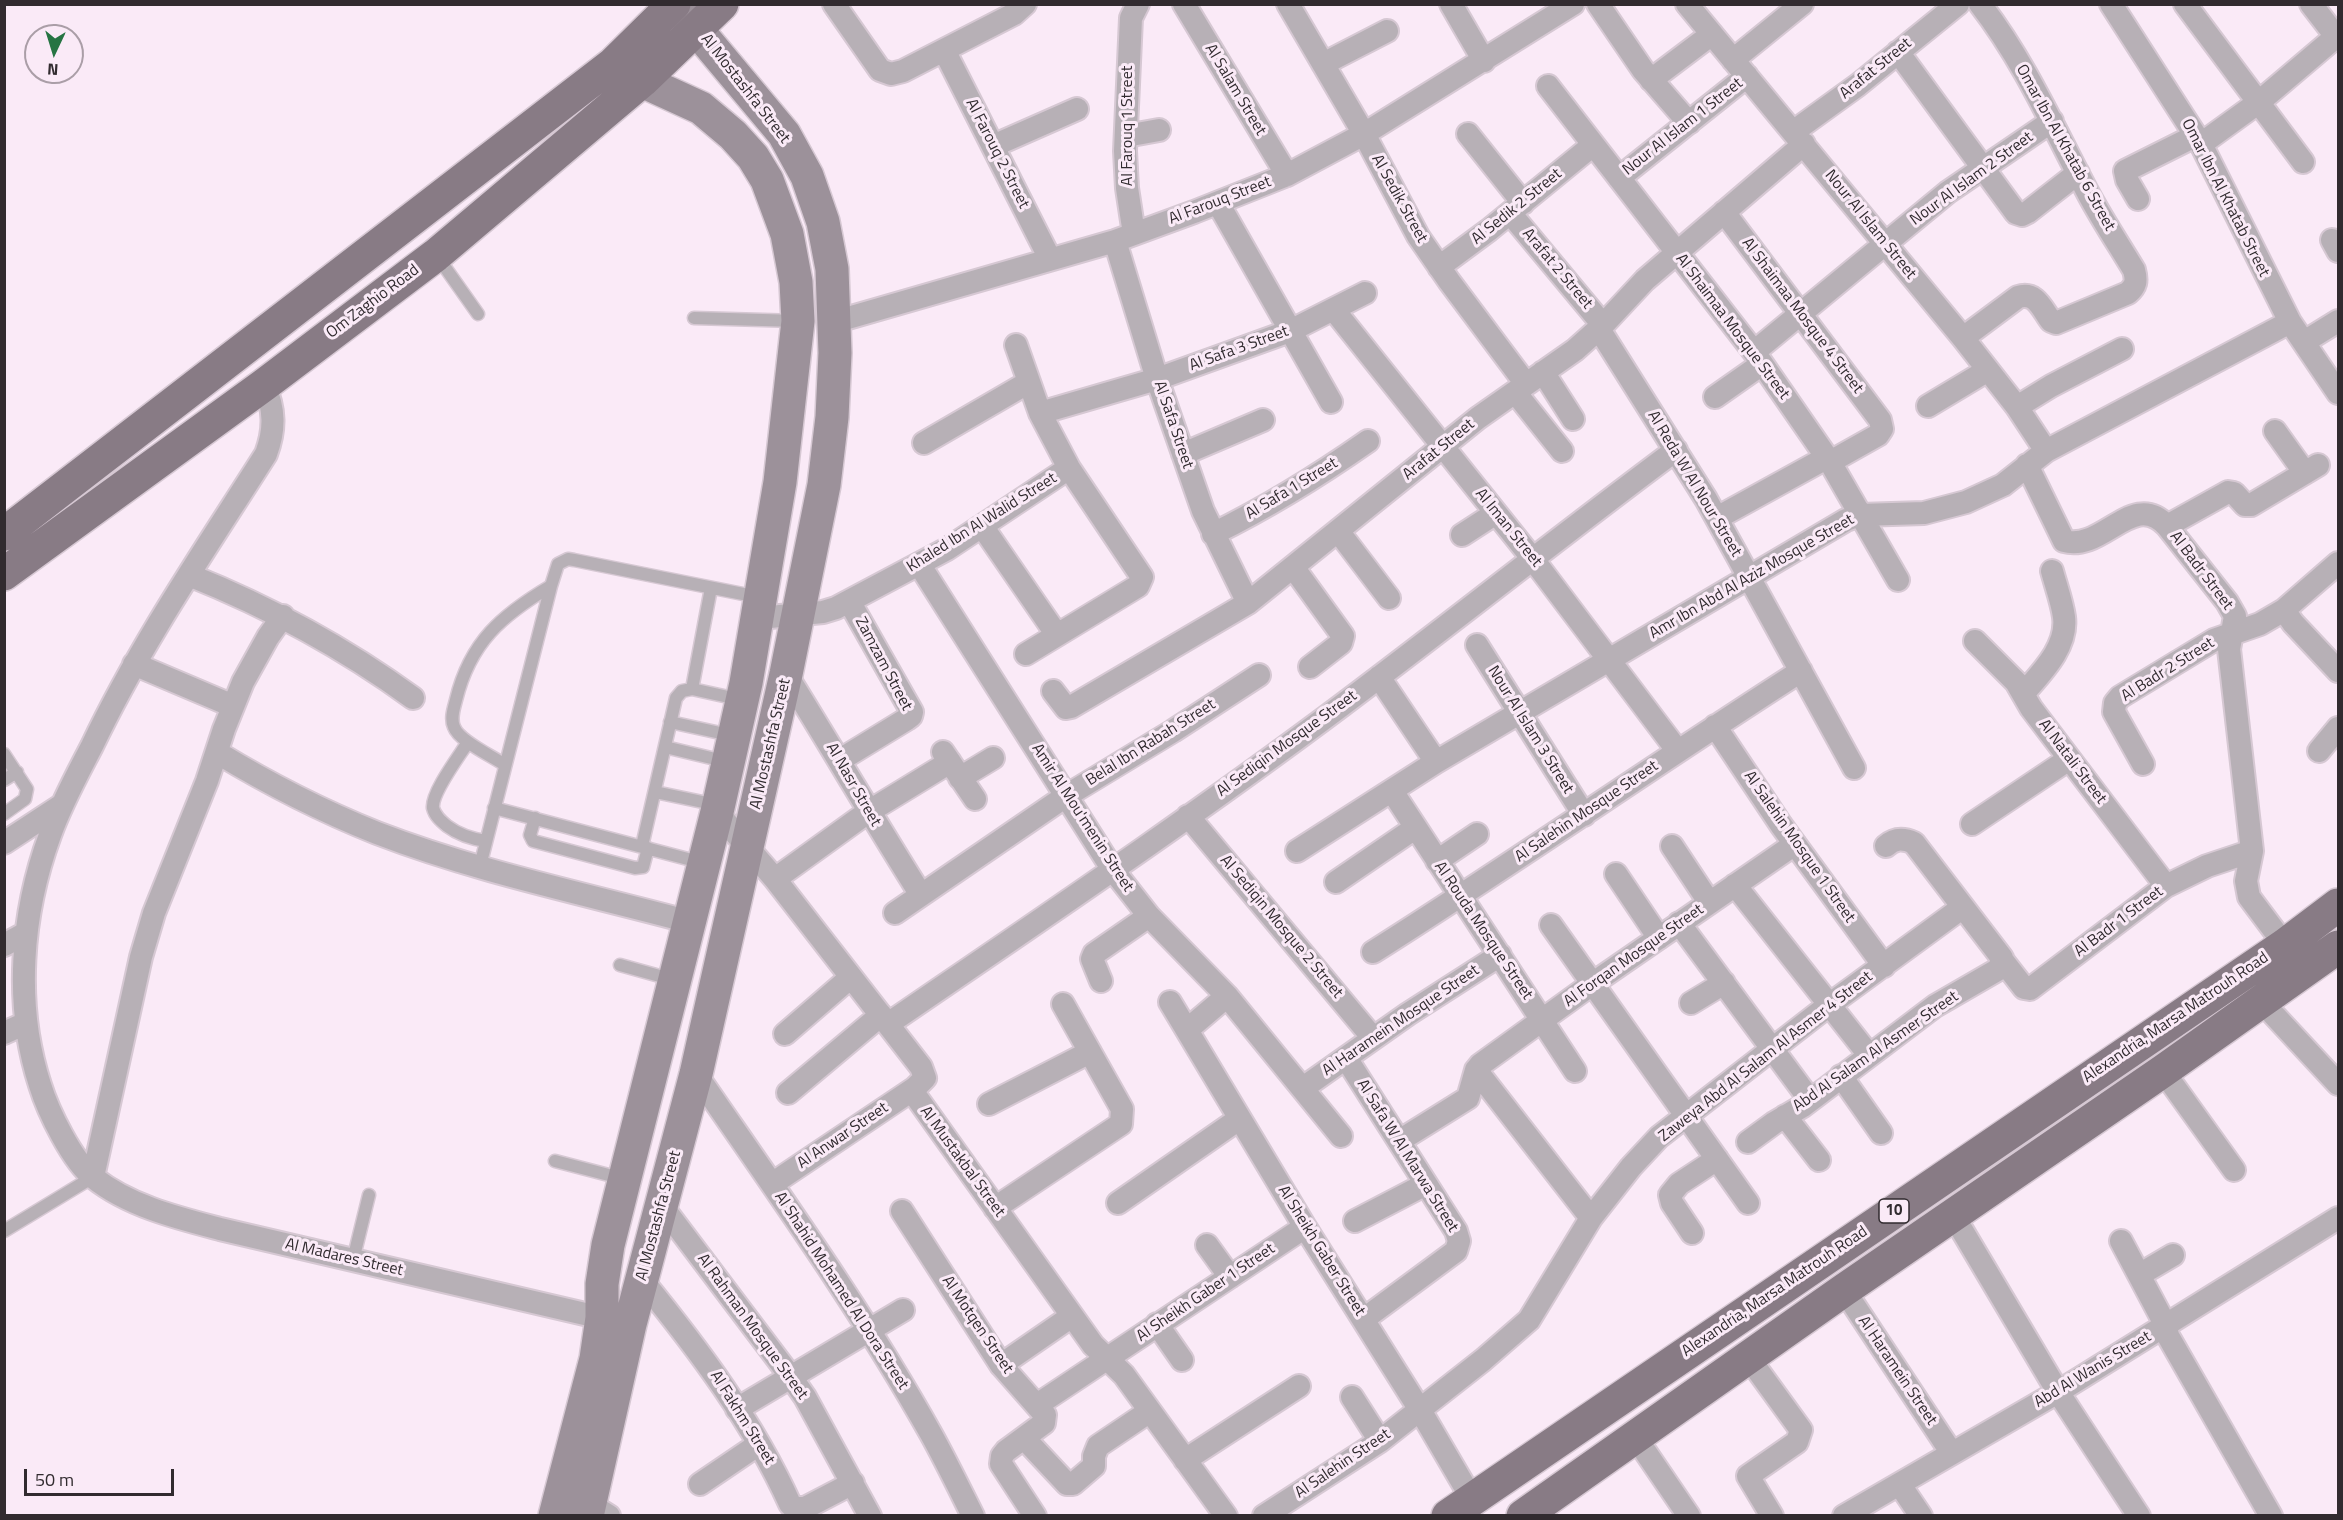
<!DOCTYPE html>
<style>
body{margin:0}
#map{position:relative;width:2343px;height:1520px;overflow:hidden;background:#faeaf7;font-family:"Titillium Web",sans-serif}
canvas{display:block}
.frame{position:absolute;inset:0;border:6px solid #312b2f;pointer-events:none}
.north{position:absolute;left:24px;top:24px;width:60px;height:60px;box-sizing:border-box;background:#faeaf7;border:2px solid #aa9ea7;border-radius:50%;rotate:184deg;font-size:16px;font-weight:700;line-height:24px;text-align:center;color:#312b2f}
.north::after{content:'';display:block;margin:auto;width:21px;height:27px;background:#267443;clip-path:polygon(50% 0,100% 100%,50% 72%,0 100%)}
.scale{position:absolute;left:24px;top:1469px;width:150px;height:27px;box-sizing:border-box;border:3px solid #312b2f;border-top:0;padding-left:8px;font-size:18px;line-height:21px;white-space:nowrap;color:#312b2f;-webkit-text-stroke:4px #faeaf7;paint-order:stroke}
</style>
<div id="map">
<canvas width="2343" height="1520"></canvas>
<div class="frame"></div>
<div class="north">N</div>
<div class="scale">50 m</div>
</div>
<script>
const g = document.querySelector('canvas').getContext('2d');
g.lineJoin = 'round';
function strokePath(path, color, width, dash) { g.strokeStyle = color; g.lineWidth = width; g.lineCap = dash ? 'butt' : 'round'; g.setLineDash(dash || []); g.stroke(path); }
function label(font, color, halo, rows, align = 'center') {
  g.font = font + ' "Titillium Web",sans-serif'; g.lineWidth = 6; g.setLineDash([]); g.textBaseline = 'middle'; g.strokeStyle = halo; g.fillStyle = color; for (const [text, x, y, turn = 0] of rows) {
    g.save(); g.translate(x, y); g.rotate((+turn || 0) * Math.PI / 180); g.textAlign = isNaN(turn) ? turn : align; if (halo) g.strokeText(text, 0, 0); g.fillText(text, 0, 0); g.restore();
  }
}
const lane = new Path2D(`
 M437 256 478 314
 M694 318 797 321
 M692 689 711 588
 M670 722 734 736
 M468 742C460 755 431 793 433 808 435 816 441 821 447 826 459 835 472 839 486 841
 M665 747 728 762
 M4 754 27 789 25 799 4 814
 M505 765C492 756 459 741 454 727 450 718 454 708 456 700 470 642 502 615 551 586
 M4 780 17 772
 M655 792 717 805
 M494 808 703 863
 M535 818 530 835 533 841 635 868 643 867 648 848
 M642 846 676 698 682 691 692 689 742 700
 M480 866 551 586 558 564 568 559 574 560 758 597
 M620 965 674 980
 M555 1161 624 1179
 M4 1231 93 1177
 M353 1260 369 1195`);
const street = new Path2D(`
 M834 4 880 70 891 74 903 71 1014 14 1025 4
 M1184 4 1287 175
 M1288 4 1364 134 1418 236 1449 281 1526 384
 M1451 4 1484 61
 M1598 4 1643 70 1689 123
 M1687 4 1963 338 2017 407 2046 451
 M2111 4 2201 144 2290 322 2338 393
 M2185 4 2303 162
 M2311 4 2338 39
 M944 50 1050 259
 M1898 52 2016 213 2022 215 2028 212 2078 173
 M1733 60 1802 4
 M1323 64 1387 31
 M1651 80 1712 34
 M1548 86 1754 352 1830 462 1898 580
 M1793 132 1858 85 1958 4
 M1468 134 1523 203
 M1126 136 1159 130
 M2201 144 2259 102 2338 35
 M993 146 1077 109
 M1619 178 1747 76
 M2138 199 2127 180 2125 171 2195 136
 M1218 203 1331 402
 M1724 212 1880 420 1882 429 1878 435 1830 462
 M1510 213 1603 325
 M1134 234 1127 188 1125 151 1131 18 1138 4
 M2332 240 2338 251
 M1115 241 1157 379 1203 511 1248 603
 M1439 267 1489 230 1593 145
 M1334 310 1532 558 1677 750
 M834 322 1115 241 1194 212 1287 175 1364 134 1573 4
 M1599 329 1706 499 1854 768
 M1963 338 2018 297C2036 291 2042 309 2051 321L2056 323 2128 293C2136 286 2137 281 2134 270 2119 245 2103 221 2089 195 2055 131 2025 62 1980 4
 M2304 342 2338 321
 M1016 345 1040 413 1069 468 1142 577 1138 586 1026 654
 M1754 352 1948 192 2052 121
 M1543 372 1573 419
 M264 385C275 409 275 430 266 454 205 550 141 643 92 746 77 775 61 804 50 835 21 914 14 1005 40 1085 48 1111 72 1161 94 1178 129 1206 178 1218 220 1229L602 1318
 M1515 392 1562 451
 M1715 397 1762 364
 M1928 406 1988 370
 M2017 407 2051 386 2122 349
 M1040 413 1157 379 1290 331 1365 293
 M2275 431 2305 473
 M924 443 1029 382
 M1183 454 1263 420
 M2027 465 2064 541C2103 552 2133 489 2167 526L2227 602 2235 616 2229 649 2252 851 2246 881 2249 897 2285 945
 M1717 518 1826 458
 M982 526 1057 635
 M2167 526 2228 492 2234 493 2245 505H2251L2318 465
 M1338 531 1389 598
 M1213 534C1268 507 1318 476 1368 441
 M1462 535 1496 513
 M919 564 1113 870 1149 916 1227 996 1341 1136
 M1293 567 1343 636 1341 643 1310 667
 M189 575C269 607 343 647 413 698
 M2284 610 2293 623 2338 671
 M759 618 823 612 836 608 947 549 1069 468
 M1975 641 2016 682 2031 708 2166 886
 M1477 645 1584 815
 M134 664 233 706
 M786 674C832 748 875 822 921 895
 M1379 677 1436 762
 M1053 691 1066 708 1071 707 1248 603 1478 418 1575 350 1603 325 1645 280 1804 144
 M2023 694C2041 673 2068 647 2064 617 2062 602 2056 586 2052 571
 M1715 726 1781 825 1884 966
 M2319 751 2338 728
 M943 752 975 799
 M218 753C269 784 322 811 377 833 478 872 586 894 690 922
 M840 760 907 719 911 716 912 712 849 601
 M2143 764 2114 712 2115 703 2120 697 2214 640 2260 624 2284 610 2338 563
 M960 778 993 758
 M1392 791 1575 1071
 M717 812 775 879 921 1067 925 1078 915 1088V1095L1093 1345 1124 1375 1226 1516
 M1188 816 1373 1038
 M1972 824 2069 759
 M4 843 62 805
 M1672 846 1709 902
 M1297 851 1436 762 1846 520 1860 515 1924 513 1966 502 2003 485 2046 451 2290 322
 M1437 861 1477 834
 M1616 874 1659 938
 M775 879 868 812 950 762
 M1336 882 1415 828
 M1735 885 1869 1055
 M895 913 1066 796 1173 731 1259 675
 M1679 923 1810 1100
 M1551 925 1748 1203
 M4 945 26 933
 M1373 952C1517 861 1657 763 1801 671
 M2003 961 2024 988 2030 989 2166 886 2207 866 2252 851
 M1101 981 1092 959 1094 954 1149 916
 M2261 1001 2338 1084
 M1170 1002 1305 1227 1420 1410 1472 1499
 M1691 1003 1724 983
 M888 1024C1040 920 1193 817 1341 706 1453 622 1563 534 1676 450
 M1187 1030 1227 996
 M4 1033 26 1023
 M785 1034 851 977
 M1346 1058 1456 1231 1459 1241 1456 1251 1364 1319
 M1476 1070 1591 1218
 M2163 1071 2234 1170
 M696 1074C777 1192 861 1309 931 1434 946 1461 959 1488 973 1516
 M1841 1076 1881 1133
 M1303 1088 1408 1014 1500 955
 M788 1093 881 1015
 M989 1104 1090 1052
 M1785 1116 1819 1160
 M1399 1141 1468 1098 1476 1070 1480 1065 1592 984 1795 844
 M1748 1142 1774 1123 1803 1106 1935 1006 1999 969 2002 958 1914 843C1903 838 1895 838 1886 846
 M93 1177 141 957 154 913 207 781 224 729 243 682 268 637 283 616
 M772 1184 915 1088
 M1118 1203 1239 1119
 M662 1206 791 1377 805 1397 870 1516
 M995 1208 1121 1124 1122 1109 1063 1004
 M902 1211 1001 1365 1045 1415 1044 1423 1006 1451 1002 1456 1001 1464 1035 1516
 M1953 1215 2058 1392 2139 1516
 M1355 1221 1426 1184
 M1692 1233 1672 1203 1670 1195 1679 1184 1717 1159
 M2121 1241 2166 1326 2168 1336 2271 1516
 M1207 1245 1230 1277
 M2139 1275 2173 1255
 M642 1280C699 1350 753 1422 790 1504L794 1508H805L853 1483
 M1844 1290 1951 1452
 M1157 1324 1182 1360
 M1748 1357 1801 1430 1797 1442 1748 1476 1772 1516
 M1001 1365 1072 1316
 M1352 1397 1380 1441
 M1037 1405 1305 1227
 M737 1409 903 1310
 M1024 1438 1067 1484H1073L1094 1466V1456L1098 1446 1150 1411
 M1636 1438 1689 1516
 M1185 1460 1299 1386
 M700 1484 759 1444
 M1900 1485 1921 1516
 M590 1504 609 1516
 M1264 1516 1380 1441 1483 1360 1529 1320 1591 1218 1631 1167 1659 1137 1829 1005 1963 907
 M1844 1516 2058 1392 2338 1218`);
const secondary = new Path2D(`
 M555 1516 596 1359 602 1318V1284L608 1245 717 812 746 683 780 482 798 321 796 282 787 234 767 180 753 157 733 135 701 108 642 81 617 67
 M587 1516 630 1324 696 1074 786 674 824 485 832 417 835 353 832 269 823 222 807 176 784 134 677 6`);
const primary = new Path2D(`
 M4 534 613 64 674 4
 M4 574 264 385 436 255 642 81 722 4
 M1448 1516 2285 945 2338 905
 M1523 1516 1844 1290 2163 1071 2338 947`);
const shields = [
 [1894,1211,30]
];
const shieldNames = [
 ["10",1894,1211]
];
const streetNames = [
 ["Arafat Street",1876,69,-39],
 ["Al Mostashfa Street",745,89,52],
 ["Al Salam Street",1235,90,59],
 ["Al Farouq 1 Street",1128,126,-90],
 ["Nour Al Islam 1 Street",1683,127,-38],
 ["Omar Ibn Al Khatab 6 Street",2065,148,61],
 ["Al Farouq 2 Street",997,154,63],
 ["Nour Al Islam 2 Street",1972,179,-36],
 ["Omar Ibn Al Khatab Street",2225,198,63],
 ["Al Sedik Street",1399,199,61],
 ["Al Farouq Street",1220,201,-21],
 ["Al Sedik 2 Street",1517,207,-39],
 ["Nour Al Islam Street",1870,225,51],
 ["Arafat 2 Street",1557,269,50],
 ["Om Zaghio Road",373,302,-37],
 ["Al Shaimaa Mosque 4 Street",1802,316,53],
 ["Al Shaimaa Mosque Street",1732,327,53],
 ["Al Safa 3 Street",1239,349,-20],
 ["Al Safa Street",1173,425,71],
 ["Arafat Street",1439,450,-39],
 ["Al Reda W Al Nour Street",1694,484,59],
 ["Al Safa 1 Street",1292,489,-31],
 ["Khaled Ibn Al Walid Street",982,523,-32],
 ["Al Iman Street",1508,528,51],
 ["Al Badr Street",2201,571,53],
 ["Amr Ibn Abd Al Aziz Mosque Street",1752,577,-30],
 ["Zamzam Street",883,664,62],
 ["Al Badr 2 Street",2168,670,-32],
 ["Nour Al Islam 3 Street",1530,730,58],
 ["Belal Ibn Rabah Street",1151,743,-32],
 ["Al Mostashfa Street",771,744,-77],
 ["Al Sediqin Mosque Street",1287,744,-36],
 ["Al Natali Street",2072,762,53],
 ["Al Nasr Street",853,785,60],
 ["Al Salehin Mosque Street",1587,812,-34],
 ["Amir Al Mou'menin Street",1082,818,57],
 ["Al Salehin Mosque 1 Street",1799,847,55],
 ["Al Badr 1 Street",2119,922,-37],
 ["Al Sediqin Mosque 2 Street",1281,927,50],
 ["Al Rouda Mosque Street",1483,931,56],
 ["Al Forqan Mosque Street",1634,956,-35],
 ["Alexandria, Marsa Matrouh Road",2176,1018,-34],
 ["Al Haramein Mosque Street",1401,1021,-34],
 ["Abd Al Salam Al Asmer Street",1876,1052,-35],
 ["Zaweya Abd Al Salam Al Asmer 4 Street",1766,1057,-38],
 ["Al Anwar Street",843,1136,-34],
 ["Al Safa W Al Marwa Street",1407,1156,58],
 ["Al Mustakbal Street",962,1162,54],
 ["Al Mostashfa Street",659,1216,-75],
 ["Al Sheikh Gaber Street",1321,1251,58],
 ["Al Madares Street",344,1258,13],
 ["Al Shahid Mohamed Al Dora Street",841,1291,57],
 ["Alexandria, Marsa Matrouh Road",1775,1292,-34],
 ["Al Sheikh Gaber 1 Street",1206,1293,-34],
 ["Al Motqen Street",977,1325,56],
 ["Al Rahman Mosque Street",752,1327,54],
 ["Abd Al Wanis Street",2093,1370,-31],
 ["Al Haramein Street",1897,1371,56],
 ["Al Fakhm Street",742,1418,58],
 ["Al Salehin Street",1343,1464,-34]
];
strokePath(lane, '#d6c8d3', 15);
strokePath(street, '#d6c8d3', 26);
strokePath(secondary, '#d6c8d3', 36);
strokePath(primary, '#d6c8d3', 36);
strokePath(lane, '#b7b0b6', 12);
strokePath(street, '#b7b0b6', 22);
strokePath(secondary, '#9c919a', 33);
strokePath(primary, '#887b85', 33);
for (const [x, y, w] of shields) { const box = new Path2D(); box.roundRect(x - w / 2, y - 12, w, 24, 4.5); g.fillStyle = '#faeaf7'; g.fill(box); strokePath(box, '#312b2f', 1.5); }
label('bold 15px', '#312b2f', null, shieldNames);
label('16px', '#312b2f', '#faeaf7', streetNames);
</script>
